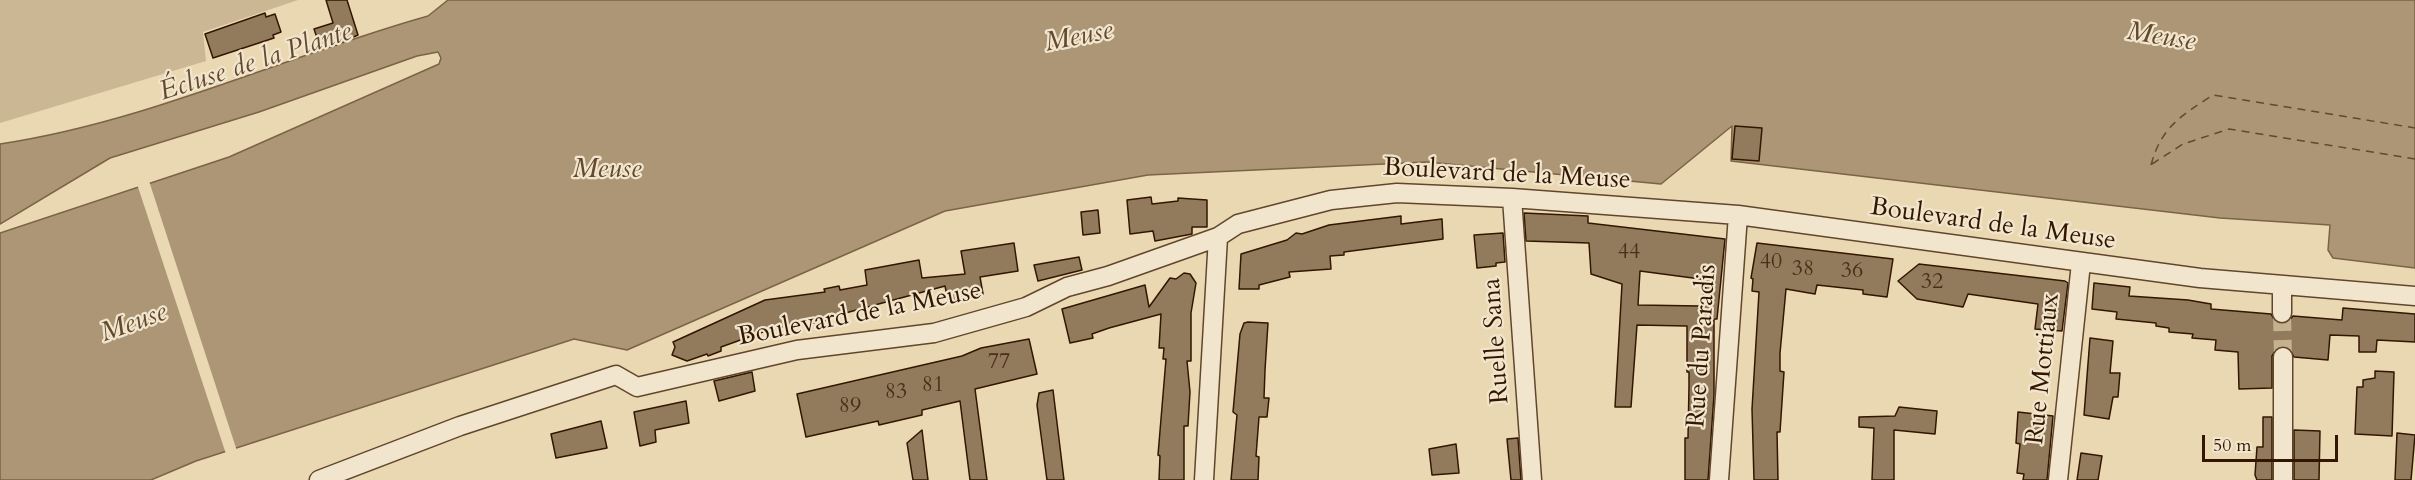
<!DOCTYPE html>
<meta charset="utf-8">
<style>
body{margin:0}
#map{position:relative;width:2415px;height:480px;overflow:hidden;background:#ead8b2;font-family:Cardo,serif}
canvas{display:block}
.scale{position:absolute;left:2202px;top:435px;width:136px;height:27px;box-sizing:border-box;border:3px solid #331600;border-top:0;padding-left:8px;font-size:18px;line-height:21px;white-space:nowrap;color:#331600;-webkit-text-stroke:4px #f1e6cd;paint-order:stroke}
</style>
<div id="map">
<canvas width="2415" height="480"></canvas>
<div class="scale">50 m</div>
</div>
<script>
const g = document.querySelector('canvas').getContext('2d');
g.lineJoin = 'round';
function fill(path, color) { g.fillStyle = color; g.fill(path, 'evenodd'); }
function strokePath(path, color, width, dash) { g.strokeStyle = color; g.lineWidth = width; g.lineCap = dash ? 'butt' : 'round'; g.setLineDash(dash || []); g.stroke(path); }
function label(font, color, halo, rows, align = 'center') {
  g.font = font + ' Cardo,serif'; g.lineWidth = 4.5; g.setLineDash([]); g.textBaseline = 'middle'; g.strokeStyle = halo; g.fillStyle = color; for (const [text, x, y, turn = 0] of rows) {
    g.save(); g.translate(x, y); g.rotate((+turn || 0) * Math.PI / 180); g.textAlign = isNaN(turn) ? turn : align; if (halo) g.strokeText(text, 0, 0); g.fillText(text, 0, 0); g.restore();
  }
}
const green = new Path2D(`
 M0 0H298L203 32 206 61 0 123Z`);
const water = new Path2D(`
 M448 0H2415V268L2333 258 2328 250 2330 225 2220 218 1731 161 1732 126 1661 184 1427 162 1148 175 945 211 627 350 574 339 196 461 151 480H0V233L229 157 439 64 441 58 438 52 417 56 259 112 110 158 0 224V144C148 122 285 56 428 16Z`);
const pier = new Path2D(`
 M149 181 237 451 226 454 137 184Z`);
const ferry = new Path2D(`
 M2152 164 2183 144 2229 129 2415 159
 M2151 165C2161 127 2182 115 2213 95L2415 128`);
const building = new Path2D(`
 M326 0H347L358 35 331 47 330 44 320 47 314 29 333 23Z
 M265 13 266 17 275 14 281 32 273 35 274 38 213 58 205 34Z
 M1735 126 1762 128 1759 161 1732 159Z
 M1151 197 1152 204 1178 201V198L1207 200V227H1192V234L1155 241 1153 231 1130 234 1127 200Z
 M1098 210 1100 233 1083 235 1081 212Z
 M1524 213 1588 216V223L1725 239 1717 319H1714V395L1708 480H1685V438H1688L1689 386V372H1687V326L1637 325 1631 407H1615L1622 284 1591 274 1589 243 1526 241ZM1640 271 1708 280 1700 306 1638 305Z
 M1401 216V224L1442 219 1443 239 1344 252V255L1330 256 1331 269 1289 272 1290 277 1259 285V289H1239L1241 254 1287 240 1296 233 1302 234 1329 225Z
 M1503 233 1505 262 1496 263V266L1477 268 1474 235Z
 M1014 243 1018 271 980 277 983 294 948 301 945 286 827 318 824 322 774 328 721 347V351L708 356 707 354 687 361 672 355 675 347 673 342 765 300 825 292 824 289 839 286 840 290 867 285 865 270 919 260 922 278 965 274 961 251Z
 M1757 243 1893 259 1887 297 1863 294V290L1817 285 1815 294 1786 289 1780 353V371L1784 372 1780 432H1777L1778 480H1754L1752 409 1759 292 1752 291 1753 279 1751 278Z
 M1079 257 1082 270 1038 281 1034 265Z
 M1919 264 2065 281 2068 283 2062 331 2035 329 2038 304 1968 294 1963 307 1917 299 1898 281Z
 M1184 273 1190 274 1196 283 1191 313V361H1187L1190 392 1188 426H1184V480H1159L1160 456 1158 455 1166 359H1163L1164 348H1159L1161 314 1109 328 1092 334 1093 338 1070 343 1062 309 1145 285 1149 307 1170 278 1176 279Z
 M2094 283 2130 287 2129 296 2188 300 2211 304V309L2271 314 2276 322 2281 324 2288 322 2293 316 2342 320 2343 308 2415 314V342L2377 340 2376 352H2359V336L2330 335 2328 360 2294 357 2289 348 2278 347 2272 356V388L2239 389 2238 352 2215 350 2216 340 2192 338 2193 334 2169 332V328L2156 326V323L2116 319 2117 312 2092 309Z
 M1248 322 1268 323 1265 370 1264 398H1269L1267 417H1259L1256 456 1259 457 1258 480H1231L1237 415 1233 412 1240 334 1244 323Z
 M2090 338 2113 341 2110 373H2120L2118 397H2113L2109 419 2084 415Z
 M1029 339 1037 374 975 389 987 480H970L960 401 922 410V415L879 425 878 421 806 437 797 394 962 356 981 348Z
 M2375 371 2394 372 2392 436 2355 434 2357 387H2363V380L2375 378Z
 M752 372 755 391 719 401 714 381Z
 M1053 390 1064 480H1047L1037 405 1039 393Z
 M686 401 689 423 655 430 656 442 640 446 634 412Z
 M1899 407 1937 411 1935 434 1894 430V480H1872L1874 428 1859 427V417L1895 416Z
 M2018 412 2053 416 2047 480H2023L2024 474 2017 473 2020 444 2016 443Z
 M2263 417H2272V480H2257L2255 475 2257 447H2263Z
 M601 421 607 448 556 458 551 434Z
 M922 430 928 480H913L907 443Z
 M2294 430 2320 431 2319 480H2294Z
 M2397 433 2415 435 2411 480H2395Z
 M1518 438 1521 480H1511L1507 439Z
 M1456 444 1459 473 1432 475 1429 449Z
 M2081 453 2102 456 2098 480H2077Z`);
const minorTunnel = new Path2D(`
 M2282 313 2283 357`);
const minor = new Path2D(`
 M1512 198 1532 480
 M2282 313V287
 M2283 357V480
 M319 480 460 426 616 375 637 387 797 350 934 333 1026 307 1067 287 1108 276 1218 237 1238 224 1331 200 1397 193 1512 198 1738 215 2200 278 2415 296
 M1204 480 1218 237
 M1719 480 1738 215
 M2058 480 2081 263`);
const numberNames = [
 ["44",1629,253],
 ["40",1771,263],
 ["38",1803,270],
 ["36",1852,272],
 ["32",1932,283],
 ["77",999,363],
 ["81",933,386],
 ["83",896,393],
 ["89",850,407]
];
const streetNames = [
 ["Boulevard de la Meuse",1507,175,3],
 ["Boulevard de la Meuse",1993,225,8],
 ["Boulevard de la Meuse",860,315,-11],
 ["Ruelle Sana",1497,341,-94],
 ["Rue du Paradis",1703,346,-86],
 ["Rue Mottiaux",2044,369,-84]
];
const waterNames = [
 ["Meuse",1079,38,-11],
 ["Meuse",2161,38,9],
 ["Écluse de la Plante",256,63,-18],
 ["Meuse",607,171],
 ["Meuse",134,324,-20]
];
fill(green, '#cbb794');
fill(water, '#ac9675');
strokePath(water, '#7c6346', 1.5);
fill(pier, '#ead8b2');
strokePath(ferry, '#63492f', 1.5, [8, 6]);
fill(building, '#927b5d');
strokePath(building, '#331600', 1.5);
strokePath(minorTunnel, '#c5b18e', 18, [18, 9]);
strokePath(minor, '#61462c', 21);
strokePath(minor, '#f1e6cd', 18);
label('22px', '#4b2f17', null, numberNames);
label('26px', '#331600', '#f1e6cd', streetNames);
label('italic 27px', '#63492f', '#f1e6cd', waterNames);
</script>
